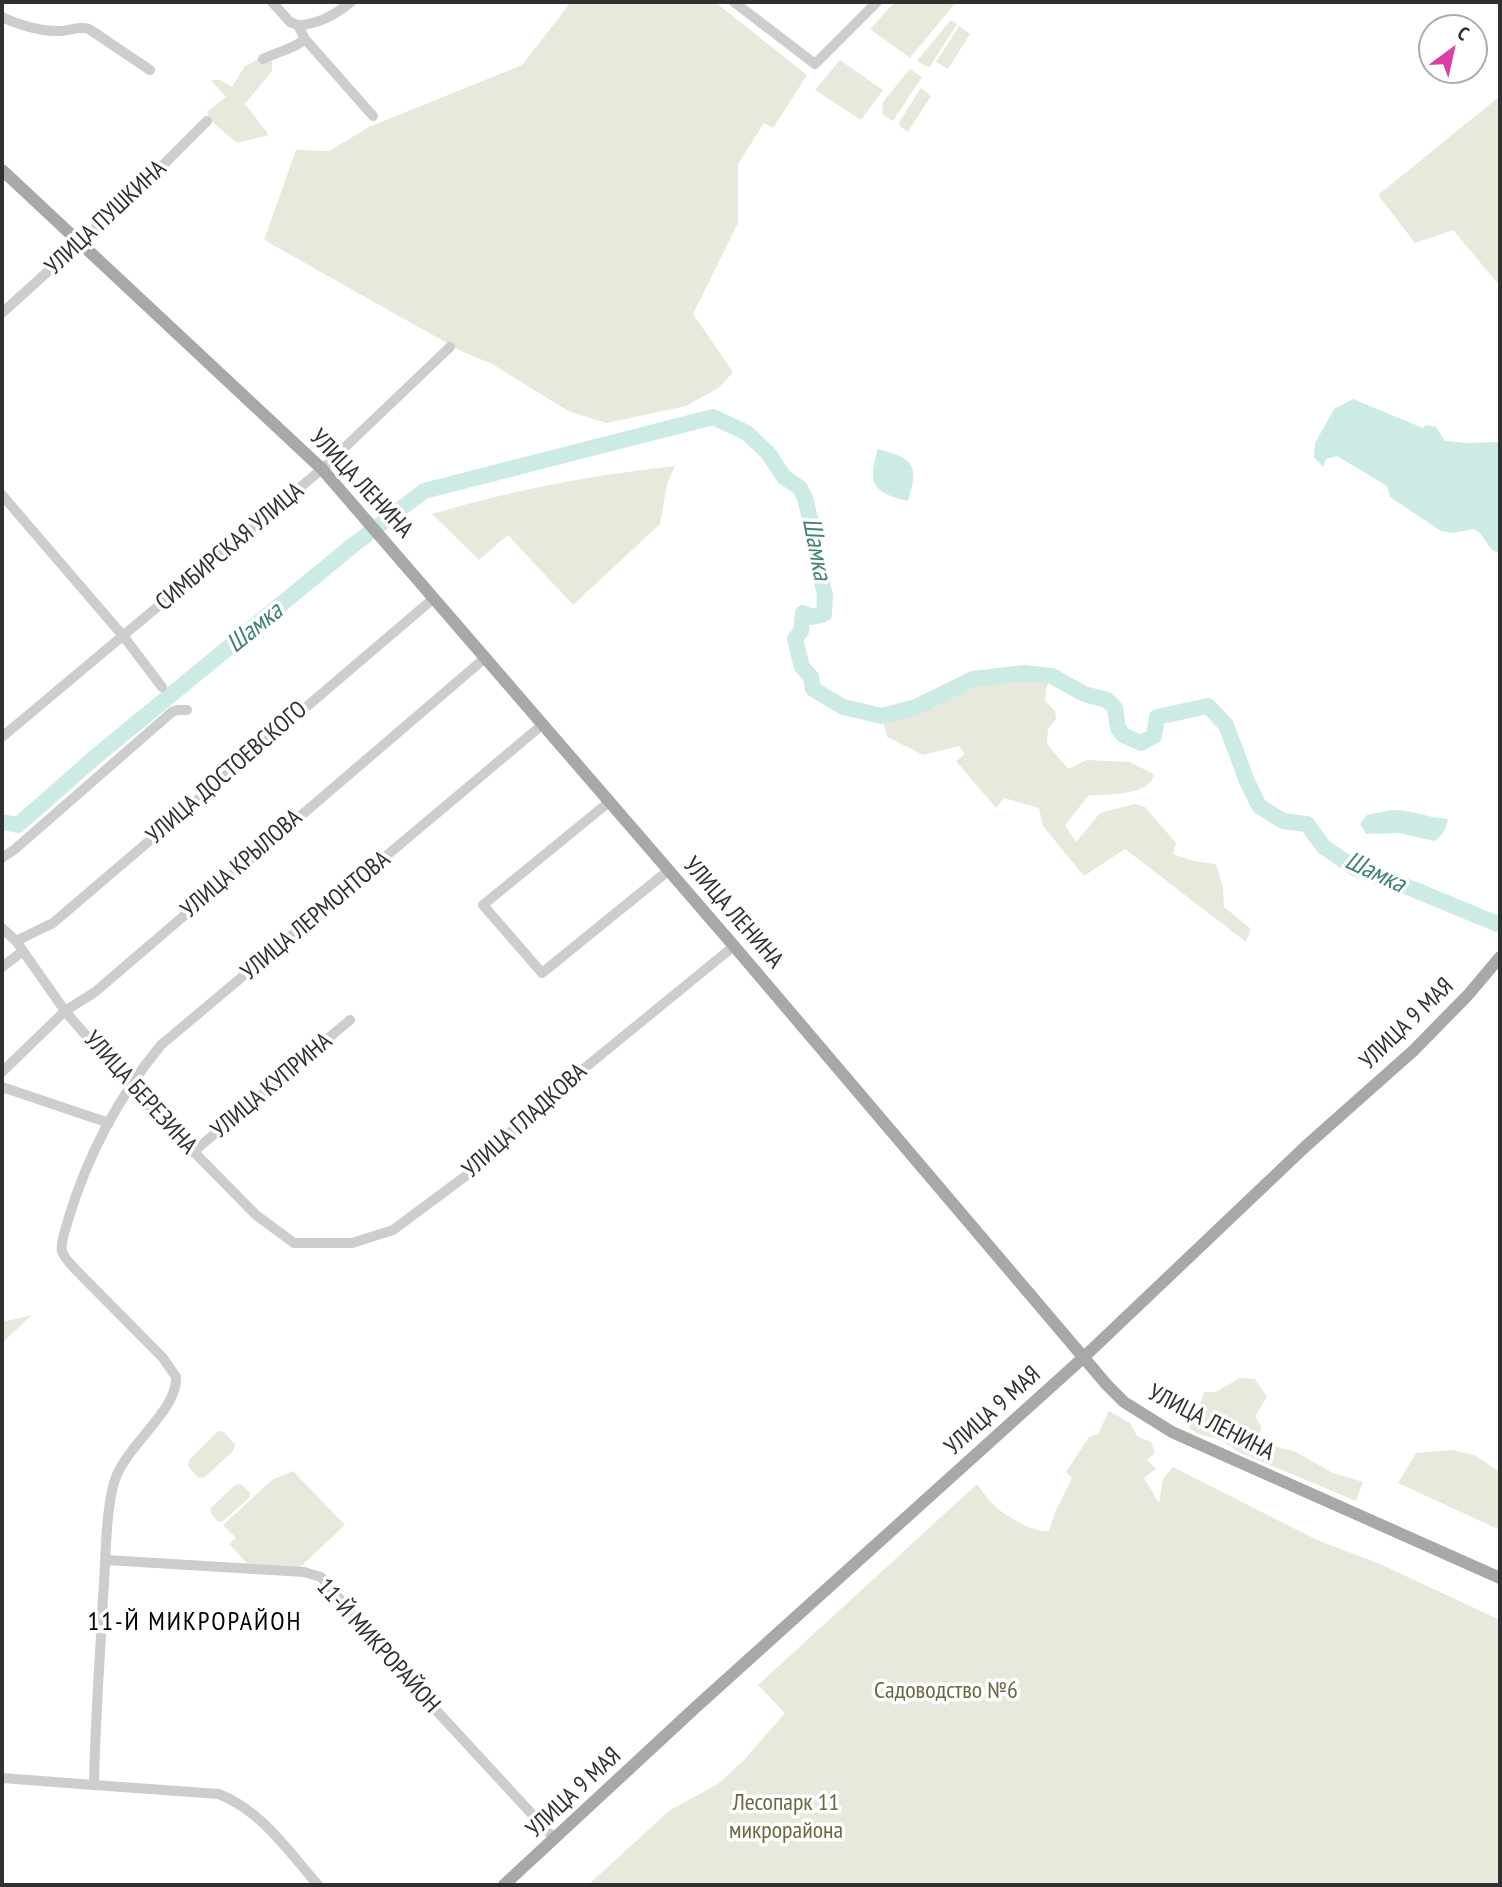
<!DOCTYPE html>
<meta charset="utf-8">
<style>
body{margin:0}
#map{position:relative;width:1502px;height:1887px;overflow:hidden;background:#fff;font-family:"PT Sans Narrow",sans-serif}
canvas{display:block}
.frame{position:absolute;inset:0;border:4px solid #303030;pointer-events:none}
.north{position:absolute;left:1418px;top:14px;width:70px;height:70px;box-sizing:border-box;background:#fff;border:2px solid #acacac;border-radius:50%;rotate:33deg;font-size:19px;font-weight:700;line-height:28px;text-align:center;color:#303030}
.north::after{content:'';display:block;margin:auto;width:24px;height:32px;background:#db3fa3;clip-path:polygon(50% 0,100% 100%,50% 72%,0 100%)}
</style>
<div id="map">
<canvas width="1502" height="1887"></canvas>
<div class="frame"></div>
<div class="north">С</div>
</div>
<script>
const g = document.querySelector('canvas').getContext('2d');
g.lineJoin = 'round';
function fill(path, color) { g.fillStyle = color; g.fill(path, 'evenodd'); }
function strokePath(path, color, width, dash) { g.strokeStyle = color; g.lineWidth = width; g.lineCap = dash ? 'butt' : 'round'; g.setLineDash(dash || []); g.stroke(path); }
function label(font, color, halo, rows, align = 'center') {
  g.font = font + ' "PT Sans Narrow",sans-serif'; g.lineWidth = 7; g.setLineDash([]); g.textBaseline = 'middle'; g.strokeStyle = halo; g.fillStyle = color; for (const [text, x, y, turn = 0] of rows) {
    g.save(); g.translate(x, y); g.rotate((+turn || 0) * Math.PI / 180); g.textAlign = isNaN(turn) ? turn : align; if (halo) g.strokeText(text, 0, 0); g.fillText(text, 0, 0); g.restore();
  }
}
const green = new Path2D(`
 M571 2H715L807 75 773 128 764 123 738 164V223L693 314 733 372 720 387 686 406 607 423 570 412 492 364 461 351 264 240 296 150 329 151 369 127 522 65Z
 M895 2H956L910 58 870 29Z
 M951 20 957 24 929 68 917 61Z
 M959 26 970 34 948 69 936 62Z
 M272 51V71L245 104 269 135 237 143 211 121 207 112 226 97 211 80H220L232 87 244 67Z
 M840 60 883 90 861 120 815 90Z
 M910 69 922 77 893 121 882 114 883 102Z
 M921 88 931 96 908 132 901 127 899 122Z
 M1500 96V286L1453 230 1415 243 1378 195Z
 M675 466 667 484 660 524 573 605 508 535 479 560 432 514C512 490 592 475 675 466Z
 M1025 673 1051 676 1046 689 1045 701 1055 711 1056 719 1048 729 1047 744 1068 769 1087 760 1129 762 1154 774C1149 797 1109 793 1088 796L1065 825 1076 842 1100 813 1134 804 1145 807 1176 843 1173 854 1193 861 1216 864 1223 888 1224 907 1251 929 1246 942 1125 849 1084 876 1043 826 1039 808 1004 798 996 808 956 761 965 754 959 746 923 755 887 737 882 716 916 707 973 679Z
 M32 1315 2 1343V1322Z
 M1240 1378 1255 1379 1267 1397 1255 1416 1261 1426 1260 1437 1280 1448 1294 1451 1333 1473 1363 1482 1356 1501 1239 1452C1232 1448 1227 1443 1220 1440 1207 1434 1192 1437 1186 1422L1189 1413 1201 1402 1204 1392H1216Z
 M1109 1411 1130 1423 1137 1436 1151 1442 1155 1453 1147 1460 1156 1469 1144 1478 1159 1503 1163 1479 1173 1467 1317 1540 1380 1564 1500 1620V1885H588L670 1810 718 1784 744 1760 785 1713 758 1685 977 1484C983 1492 988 1500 995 1506 1003 1515 1037 1534 1049 1531L1055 1512 1072 1478 1066 1472 1089 1437 1098 1434Z
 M218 1431 224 1432 235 1445 233 1451 205 1477 198 1478 188 1466 189 1460Z
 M1452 1450 1474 1455 1500 1472V1530L1398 1483 1416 1453Z
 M293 1471 345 1525 300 1567 248 1564 229 1544 236 1538 223 1525 272 1480Z
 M241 1484 250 1493 249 1498 223 1521 219 1522 211 1514V1508L235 1485Z`);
const water = new Path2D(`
 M1353 399 1423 428 1427 425 1436 427 1445 441 1466 443 1500 442V554L1492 550 1480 533 1473 529 1453 533 1441 531 1390 497 1387 486 1337 456 1326 459 1323 467 1314 457 1315 443 1334 409Z
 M878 449C913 458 920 465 908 501 873 493 867 484 878 449Z
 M1392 810C1413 810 1428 818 1448 819 1446 829 1443 835 1435 841L1399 833 1366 834 1360 824 1367 815Z`);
const river = new Path2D(`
 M2 822 18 825 94 758 352 546 424 491 713 417 747 433 768 453 784 477 800 488 805 498 816 543 819 569 825 595 824 614 812 617 803 613 801 631 795 639 802 667 811 677 813 689 843 707 882 716 916 707 973 679 1025 673 1052 676 1084 694 1107 700 1115 708 1118 728 1123 735 1141 743 1154 736 1157 717 1208 706 1226 725 1247 781 1259 806 1283 821 1307 824 1323 846 1354 868 1413 889 1500 925`);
const minor = new Path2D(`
 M272 2 290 22 298 25 305 39 373 116
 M734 2 815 64 877 2
 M2 17C18 25 43 32 62 31 72 30 79 26 89 29L150 70
 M298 25C317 25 337 14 351 2
 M263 59C278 51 293 50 305 39
 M2 313 138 190 207 121
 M2 495 124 637 162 687
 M2 737 322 469 450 347
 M609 802 483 905 542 973 669 870
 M2 858 15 849 172 712 177 710H187
 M2 928 16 941 65 1011 131 1088 256 1215 294 1243H352L393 1230 467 1175 532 1111 734 946
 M16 941 53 923 434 598
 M2 967 23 951
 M2 1072 65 1011 95 992 485 658
 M2 1087 109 1123
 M193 1152 350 1020
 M106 1560 304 1572 321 1577 410 1682 555 1839
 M2 1778 94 1785
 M318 1885C288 1851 263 1812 219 1794L94 1785C95 1722 100 1660 103 1598 106 1561 105 1521 113 1486 122 1447 178 1412 176 1377L163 1358 75 1269C70 1263 64 1258 62 1251 60 1242 66 1229 68 1220 87 1157 119 1096 161 1045L542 725`);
const major = new Path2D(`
 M2 170 322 469 734 946 1107 1385 1124 1402 1172 1432 1500 1578
 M504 1885 696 1707 1084 1357 1306 1146 1413 1051 1468 995 1500 957`);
const streetNames = [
 ["УЛИЦА ПУШКИНА",106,218,-43],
 ["УЛИЦА ЛЕНИНА",361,484,47],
 ["СИМБИРСКАЯ УЛИЦА",230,547,-40],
 ["УЛИЦА ДОСТОЕВСКОГО",227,773,-41],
 ["УЛИЦА КРЫЛОВА",242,864,-41],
 ["УЛИЦА ЛЕНИНА",733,913,49],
 ["УЛИЦА ЛЕРМОНТОВА",316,916,-40],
 ["УЛИЦА 9 МАЯ",1407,1024,-44],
 ["УЛИЦА КУПРИНА",272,1086,-40],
 ["УЛИЦА БЕРЕЗИНА",140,1093,48],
 ["УЛИЦА ГЛАДКОВА",525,1121,-42],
 ["УЛИЦА 9 МАЯ",993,1411,-42],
 ["УЛИЦА ЛЕНИНА",1211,1423,27],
 ["11-Й МИКРОРАЙОН",378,1646,48],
 ["УЛИЦА 9 МАЯ",574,1793,-43]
];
const parkNames = [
 ["Садоводство №6",946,1691],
 ["Лесопарк 11",786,1803],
 ["микрорайона",786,1831]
];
const waterNames = [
 ["Шамка",816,549,79],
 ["Шамка",255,628,-39],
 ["Шамка",1375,873,25]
];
const neighbourhoodNames = [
 ["11-Й МИКРОРАЙОН",195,1623]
];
fill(green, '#e9e8dc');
fill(water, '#cdebe5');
strokePath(river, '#cdebe5', 16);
strokePath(minor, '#cdcdcd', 10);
strokePath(major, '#a8a8a8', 12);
label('24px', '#303030', '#fff', streetNames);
label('24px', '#6a6840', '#fff', parkNames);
label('italic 26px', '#3e8276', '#fff', waterNames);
g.letterSpacing = '2px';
label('26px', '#000', '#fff', neighbourhoodNames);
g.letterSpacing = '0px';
</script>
